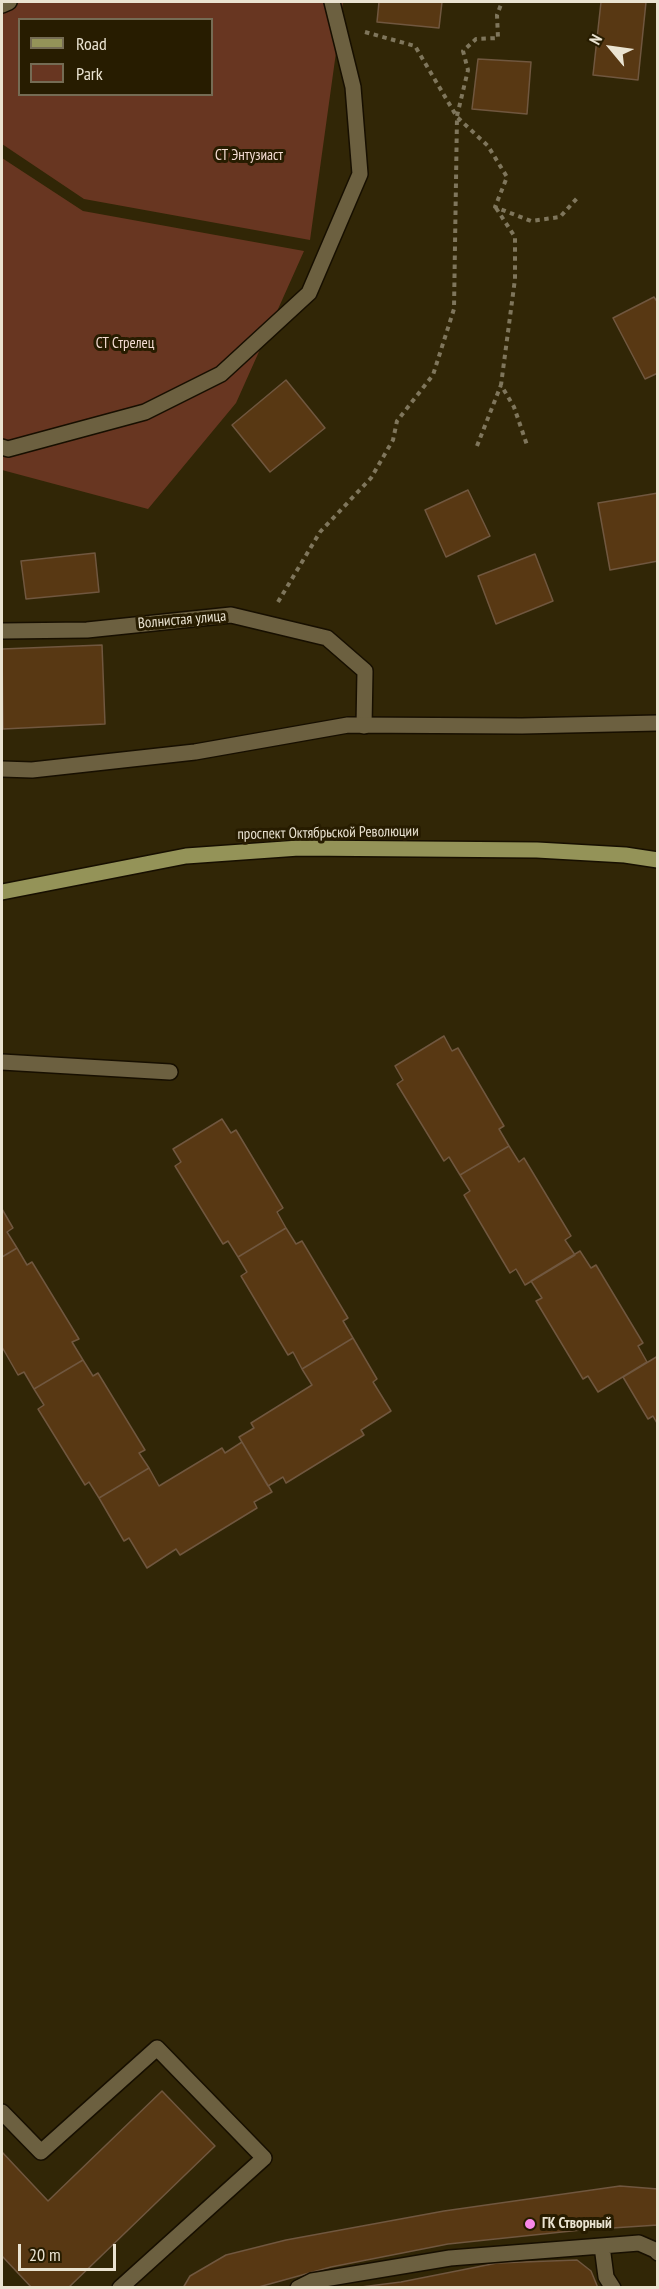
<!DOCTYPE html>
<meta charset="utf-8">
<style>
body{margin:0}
#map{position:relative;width:659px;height:2289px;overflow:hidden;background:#312606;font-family:"PT Sans Narrow",sans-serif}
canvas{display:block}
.frame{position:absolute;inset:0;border:3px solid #eae3d1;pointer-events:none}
.legend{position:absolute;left:18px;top:18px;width:195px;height:78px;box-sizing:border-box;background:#271c00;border:2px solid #756c54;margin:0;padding:8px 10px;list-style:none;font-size:18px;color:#eae3d1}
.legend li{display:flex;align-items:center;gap:12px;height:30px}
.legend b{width:30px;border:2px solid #756c54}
.north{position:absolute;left:581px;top:18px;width:60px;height:60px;-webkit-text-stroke:4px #271c00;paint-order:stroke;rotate:299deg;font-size:16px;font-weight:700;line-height:24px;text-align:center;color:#eae3d1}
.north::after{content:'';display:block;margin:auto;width:21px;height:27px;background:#eae3d1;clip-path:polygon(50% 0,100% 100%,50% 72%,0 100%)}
.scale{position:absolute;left:18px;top:2244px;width:98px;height:27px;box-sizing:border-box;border:3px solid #eae3d1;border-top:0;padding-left:8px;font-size:18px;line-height:21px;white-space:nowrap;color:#eae3d1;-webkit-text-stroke:4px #271c00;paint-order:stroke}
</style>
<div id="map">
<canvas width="659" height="2289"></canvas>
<div class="frame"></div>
<ul class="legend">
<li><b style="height:8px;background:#949358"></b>Road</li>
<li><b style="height:16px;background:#683621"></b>Park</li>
</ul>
<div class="north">N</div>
<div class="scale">20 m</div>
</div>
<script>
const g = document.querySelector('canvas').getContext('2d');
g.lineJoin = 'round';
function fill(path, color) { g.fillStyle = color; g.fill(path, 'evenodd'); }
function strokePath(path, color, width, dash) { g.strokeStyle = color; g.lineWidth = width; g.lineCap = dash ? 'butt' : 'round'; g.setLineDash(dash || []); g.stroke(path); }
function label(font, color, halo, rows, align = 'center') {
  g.font = font + ' "PT Sans Narrow",sans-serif'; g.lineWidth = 6; g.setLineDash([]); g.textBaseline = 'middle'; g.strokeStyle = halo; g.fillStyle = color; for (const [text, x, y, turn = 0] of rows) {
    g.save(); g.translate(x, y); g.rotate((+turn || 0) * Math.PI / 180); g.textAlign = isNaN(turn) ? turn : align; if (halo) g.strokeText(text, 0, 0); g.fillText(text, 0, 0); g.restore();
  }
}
const green = new Path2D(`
 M2 2H343L310 240 84 199 2 144ZM20 20H212V94H20Z
 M2 158 83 211 304 251 236 403 148 509 2 470Z`);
const building = new Path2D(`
 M379 2H442L439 28 377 22Z
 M601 2H646L638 80 593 75Z
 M478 59 531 62 527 114 472 109Z
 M654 297 658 303V373L645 379 613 318Z
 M286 380 325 428 270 472 232 425Z
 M468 490 490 536 446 557 425 510Z
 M658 493V561L610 570 598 503Z
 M95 553 99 592 26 599 21 561Z
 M535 554 553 601 496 624 478 576Z
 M102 645 105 724 3 729 2 649Z
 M444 1036 452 1051 458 1048 504 1126 499 1129 509 1146 460 1175 449 1157 444 1161 397 1084 403 1080 395 1066Z
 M222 1119 231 1133 236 1130 283 1208 277 1212 286 1228 238 1257 228 1241 223 1244 175 1166 181 1162 173 1149Z
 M509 1146 519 1162 524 1158 571 1236 565 1240 575 1255 525 1285 516 1269 510 1273 464 1195 470 1191 460 1175Z
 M2 1209 13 1228 7 1232 17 1248 2 1257Z
 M286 1228 296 1244 302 1241 348 1318 343 1321 353 1338 302 1369 293 1352 288 1355 241 1276 247 1272 238 1257Z
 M17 1248 27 1265 32 1262 79 1339 72 1342 83 1360 34 1389 24 1372 18 1375 2 1347V1257Z
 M580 1251 591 1268 596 1265 643 1343 638 1346 647 1362 598 1392 588 1376 583 1379 536 1301 542 1298 531 1281Z
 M353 1338 377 1379 373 1382 391 1411 361 1430 364 1435 286 1483 283 1477 268 1486 239 1437 254 1428 251 1423 312 1385 302 1369Z
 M658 1356V1425L653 1416 648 1419 623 1377Z
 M83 1360 93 1376 98 1373 145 1450 139 1453 149 1468 99 1498 89 1482 85 1485 38 1409 44 1405 34 1389Z
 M242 1442 272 1492 254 1502 257 1508 180 1555 176 1549 147 1568 129 1538 124 1541 99 1498 149 1468 159 1486 222 1448 225 1453Z
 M162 2091 215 2146 68 2288H32L2 2256V2152L48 2201Z
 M620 2186 658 2189V2225L581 2230 448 2244 331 2267 255 2288H183L190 2276 226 2255 286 2240 444 2211Z
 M577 2260 591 2271 598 2288H353L401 2282 497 2263Z`);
const path = new Path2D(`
 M365 32 415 46 457 117
 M457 116 468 70 463 51 476 39 498 38 497 15 502 2
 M496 208 515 237V279L501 385 514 407 527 445
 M477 446 501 385
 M278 602 320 532 371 478 393 440 397 421 433 375 454 309 457 117 488 146 507 177 495 207 531 221 560 217 579 196`);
const lane = new Path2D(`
 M2 447 8 449 145 412 221 374 309 293 360 174 353 87 332 2
 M2 631 87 630 231 615 327 638 365 671 364 726
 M2 1062 170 1072
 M2 2112 41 2152 157 2048 264 2158 120 2288
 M602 2246 606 2277 613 2288
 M298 2288 312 2281 450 2258 639 2243 655 2250 658 2253`);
const street = new Path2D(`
 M2 5 9 2
 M2 769 32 770 195 752 348 725 522 726 658 723`);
const primary = new Path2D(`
 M2 892 186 856 299 848 537 850 625 855 658 860`);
const markers = [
 [530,2224,6,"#f987e8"]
];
const parkNames = [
 ["СТ Энтузиаст",249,156],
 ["СТ Стрелец",125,344]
];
const streetNames = [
 ["Волнистая улица",182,620,-5],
 ["проспект Октябрьской Революции",328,833,-1]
];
const poiNames = [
 ["ГК Створный",542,2224]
];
fill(green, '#683621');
fill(building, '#583813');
strokePath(building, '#70573f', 1.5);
strokePath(lane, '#170f00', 18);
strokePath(street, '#170f00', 18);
strokePath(primary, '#170f00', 18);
strokePath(path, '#7f765c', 4, [4.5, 4.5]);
strokePath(lane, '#6c6040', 15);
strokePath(street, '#6c6040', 15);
strokePath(primary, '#949358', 15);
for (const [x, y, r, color] of markers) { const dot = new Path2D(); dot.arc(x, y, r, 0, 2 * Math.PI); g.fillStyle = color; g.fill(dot); strokePath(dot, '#271c00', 2); }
label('15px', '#f4dcd3', '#271c00', parkNames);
label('15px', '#eae3d1', '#271c00', streetNames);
label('bold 15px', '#eae3d1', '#271c00', poiNames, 'left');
</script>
